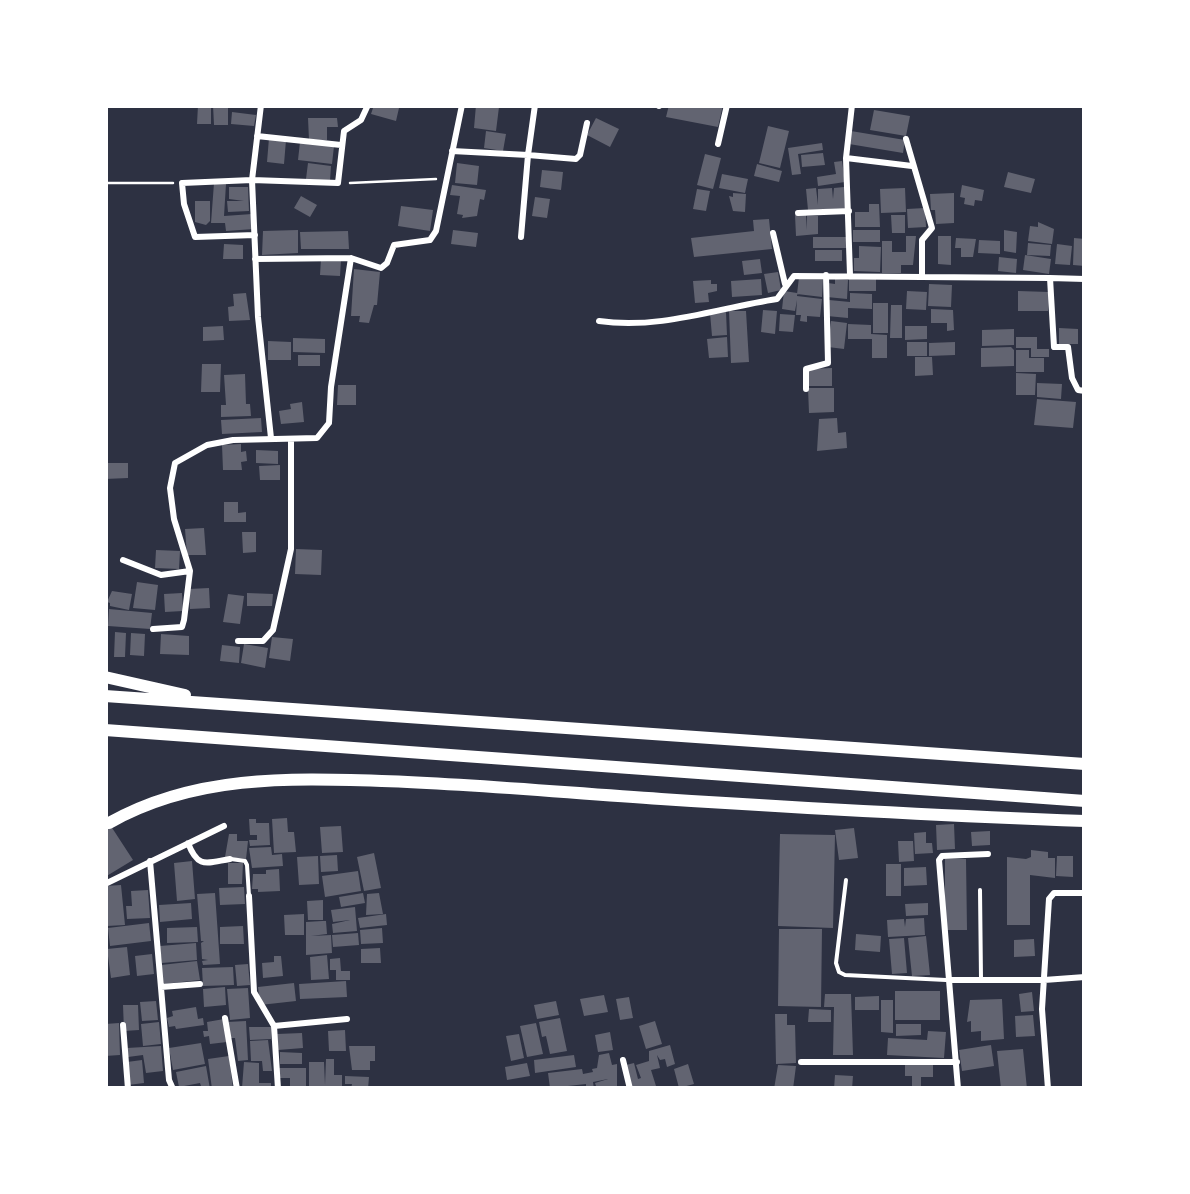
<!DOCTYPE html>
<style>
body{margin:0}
#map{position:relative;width:1190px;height:1194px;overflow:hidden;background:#2d3142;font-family:"Roboto Condensed",sans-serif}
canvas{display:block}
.frame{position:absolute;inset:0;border:108px solid #fff;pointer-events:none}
</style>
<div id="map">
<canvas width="1190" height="1194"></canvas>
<div class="frame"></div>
</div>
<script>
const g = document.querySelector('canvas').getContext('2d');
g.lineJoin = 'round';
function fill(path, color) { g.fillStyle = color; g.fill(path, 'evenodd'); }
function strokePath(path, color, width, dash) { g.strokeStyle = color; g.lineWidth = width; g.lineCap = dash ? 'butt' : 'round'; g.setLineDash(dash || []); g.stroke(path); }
const building = new Path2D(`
 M198 105H211V124H197Z
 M213 105H228V125H214Z
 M374 105 399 108 396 121 371 114Z
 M476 105 499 107 496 131 474 128Z
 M669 105 692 108V105H723L718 127 666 117Z
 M874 110 910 116 906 136 870 130Z
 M232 112 256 115 254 126 231 124Z
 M308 118H337L338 127H327V140H309Z
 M596 118 619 129 610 147 587 135Z
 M768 126 789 131 780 168 759 163Z
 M486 131 506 134 503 151 484 148Z
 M851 131 905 140 903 153 849 144Z
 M269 138 286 140 284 164 267 162Z
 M300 142 334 146 332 164 298 160Z
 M822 143 823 150 798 154 801 174 792 175 788 148Z
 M823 153 825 165 802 167 801 155Z
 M705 154 721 158 713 189 697 185Z
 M842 161 845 182 818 186 817 177 836 174 834 162Z
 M308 163 331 166 330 181 306 179Z
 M457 163 479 166 477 185 455 183Z
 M757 164 782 171 779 182 754 176Z
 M542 170 563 172 561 190 540 187Z
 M1008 172 1035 179 1031 193 1004 187Z
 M722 174 748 179 745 193 719 188Z
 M214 183 226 184 224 216 252 214 254 229 226 231 225 223H211Z
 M452 185 486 190 484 200 480 199 477 216 462 218 463 215 457 214 460 196 450 195Z
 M962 185 984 190 982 201 975 200 974 206 964 204 965 198 960 197Z
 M229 187H248L249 211 228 212 227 201H244L229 199Z
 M844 187 845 208 808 210 806 189 816 188 818 205V189L832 188 833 199 834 188Z
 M905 188 906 212 881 213 880 189Z
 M697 189 710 191 706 211 693 209Z
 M733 193 746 194 745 212 733 211 729 196 733 197Z
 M954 193V223L936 224 935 210H931L930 194Z
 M301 196 317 205 310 217 294 208Z
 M535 197 550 199 547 218 532 216Z
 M195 201H210V221L206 225 195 222Z
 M869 204H879L880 227H855V212H869Z
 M401 206 433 210 430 231 398 226Z
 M925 208 926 227 908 228 907 209Z
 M795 215H806V230L807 216H818V234L796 236Z
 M891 215H905V233H892Z
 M769 219 772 249 694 257 691 238 754 231 753 220Z
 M1038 222 1054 229 1052 244 1028 241 1030 226 1038 227Z
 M298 230V253L262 255 263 231Z
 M453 230 478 233 476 247 451 244Z
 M853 230H880V242H853Z
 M1004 230 1017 232 1016 253 1004 251Z
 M348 231 349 249H301L300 232Z
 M906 236H916L913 265H901V273H882V241H892V252H906Z
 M938 236H951V265L938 264Z
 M813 237H847V248H813Z
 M956 238 976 239 973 257H961V248H955Z
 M1074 238 1085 239V266L1073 265Z
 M979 240 1000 241V254L978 253Z
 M1028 243 1051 245 1050 256 1027 255Z
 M224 244 243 245V259H223Z
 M1057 244 1072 246 1070 265 1055 264Z
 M859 246 881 247 880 272 854 271V258H859Z
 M815 250H842V261H815Z
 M1025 255 1051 259 1049 274 1023 270Z
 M999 257 1017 259 1016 273 998 271Z
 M321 259 341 260 340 276 320 275Z
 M760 259 762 273 744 275 742 261Z
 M354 269 380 272 377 305H374L369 323 359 322 360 316H351Z
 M778 272 781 290 768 293 764 274Z
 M799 277 823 279 822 297 797 294Z
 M849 277H876V291H849Z
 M761 279 762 295 732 297 731 281Z
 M835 279 848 280 847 299 827 297 828 283 835 284Z
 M711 280V284H717V291L708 293 709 302 695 303 693 281Z
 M929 284 952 285 951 307 928 306Z
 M784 291 797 293V296L822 299 820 317 807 316V322L800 321 801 315H796L797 300 795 311 782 309Z
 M907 291 927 292 926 310 906 309Z
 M1018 291 1049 292 1048 311H1018Z
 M246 293 250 320 229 321 228 307 234 306 233 294Z
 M850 293 872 294V309L848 308V318L827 316 829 300 850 302Z
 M873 303H888V333H873Z
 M891 305H902V338H890Z
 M931 309 953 310 954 330 947 331V323H931Z
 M763 310 777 311 775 334 761 332Z
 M729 311H746L749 362 731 363Z
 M726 312 727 335 712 336 710 313Z
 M780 314 795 315 793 332 779 331Z
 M831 321 847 323 844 349 828 347Z
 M848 324 871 325V334L887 335V358H872V339H848Z
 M223 326 224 340 203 341V327Z
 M905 326H927V339L905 340Z
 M1059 328 1078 329V344H1059Z
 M1014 329V345L982 346V330Z
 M727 337 728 357 709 358 707 339Z
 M1016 337H1037V349H1049V357H1031V348H1016Z
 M293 338 325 339V353L293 352Z
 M268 341 291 342V360H268Z
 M907 342H927V356H907Z
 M955 342V355L929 356V343Z
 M1011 347 1014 350V366L981 367V348Z
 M1016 350H1029V358H1044V372H1016Z
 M298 355H320V366H298Z
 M915 357H932L933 375 915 376Z
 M202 364H221L220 392H201Z
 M832 368V386H809V369Z
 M1016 373 1036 374 1035 395H1016Z
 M245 374 246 404H250L251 416 221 417V405H226L224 375Z
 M1037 383 1062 384 1061 399 1037 397Z
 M338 385H356V405H337Z
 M808 388H834V412L809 413Z
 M1037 399 1076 402 1073 428 1034 425Z
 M302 402 304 422 281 424 279 411 291 409 290 404Z
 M261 418 262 432 222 434 221 420Z
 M837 418 838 433 846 432 847 448 817 451 819 419Z
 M241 444V452L246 451 247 461 241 462 242 470H223L222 445Z
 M256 450 278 451V464L256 463Z
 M105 463H128V478L105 479Z
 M280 465V480H260L259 466Z
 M224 502H238V513L246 512V522H224Z
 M204 528 206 555H187L185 529Z
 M242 532H256V552L243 553Z
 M296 549 322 550 321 575 295 574Z
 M156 550 180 551 179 569 155 568Z
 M137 582 158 585 155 610 133 608Z
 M209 588 210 608 190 609 189 589Z
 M112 591 132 594 129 610 110 606V603L107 602Z
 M182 593 183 611 165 612 164 594Z
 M247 593 273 594 272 606H247Z
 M228 594 244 596 240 624 223 622Z
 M109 609 152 613 150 629 108 626Z
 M115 632 126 633 125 657H114Z
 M131 633 145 634 144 656 130 655Z
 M161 634 189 636V655L160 654Z
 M272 637 293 639 290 661 269 658Z
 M244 644 268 648 265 668 241 663Z
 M222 645 240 647 239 663 220 661Z
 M105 817 133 860 105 877Z
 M287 818 288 832H294L296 852 274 853 272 819Z
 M249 819H256V823H269L270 845 250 846 249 840H257V835H250Z
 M954 824 955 849 937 850 936 825Z
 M341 826 343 852 322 853 320 827Z
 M854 828 858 858 839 860 835 830Z
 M990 831V845L972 846 971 832Z
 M926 832V843H932L933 853 915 854 914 833Z
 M229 834H237V841H248L246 859 225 857Z
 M780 834 835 835 833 928 778 926Z
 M898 841H913L914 861 899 862Z
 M271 847 272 855 282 854 283 866 252 868 249 848Z
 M1031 850 1048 852V858H1055V878L1030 875V925H1007V857L1026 859 1031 857Z
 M374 853 381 888 364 891 357 857Z
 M337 855 338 871 321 872 320 856Z
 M318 856 319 884 299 885 297 857Z
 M1057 856H1073V877L1056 876Z
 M945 859H966L967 930H945Z
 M192 861 195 899 177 901 174 863Z
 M228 863H243L242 884H228Z
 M886 864H901V896H886Z
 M926 867 927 885 904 886V868Z
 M279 869 280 891 258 892V889H252L253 874H266V870Z
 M358 871 361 891 325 897 322 876Z
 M121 885 125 925 107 926 105 886Z
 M244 887 245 904 220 905 219 888Z
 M148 890 150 918 127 919 126 906H132L131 891Z
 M215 893 220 964 203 965 202 961 208 960 202 959 201 943 204 941H201L197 894Z
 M363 893 365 903 341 907 339 897Z
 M379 893 383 914 366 915 367 894Z
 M323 900V920H308L307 901Z
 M191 903 192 919 160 922 159 905Z
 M928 903V915L906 916 905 904Z
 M355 907 357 931 333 933 332 924 350 920 333 922 331 910Z
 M304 914V935H285L284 915Z
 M386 914 387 925 360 928 358 918Z
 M924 918 925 935 888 937 887 920 904 919 905 927 906 919Z
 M322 921H326L327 934 311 936 331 935 332 953 306 955V922Z
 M149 923 151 941 110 946 108 928Z
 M243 926 244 944H220V927Z
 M197 927 198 942 167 943V928Z
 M382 928 383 943 361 944 360 930Z
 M779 929H822L821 1007 778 1006Z
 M358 933 359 945 333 947 332 935Z
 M856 934 881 936 880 952 855 950Z
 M926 936 930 975 912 976 908 938Z
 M904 938 907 973 892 974 889 939Z
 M1034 939 1035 956 1014 957V940Z
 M196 943 197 960 162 963 160 946Z
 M127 947 130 975 111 978 107 949Z
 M380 948 381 963H361V949Z
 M152 954 154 974 137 976 135 956Z
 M327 955 329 979 311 980 310 957Z
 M274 956H281L283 976 263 978 262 963 274 962Z
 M340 958 341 971H350V980H336V970H330V959Z
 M197 961 200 980 163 984 161 965Z
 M248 964 250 985 237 986 235 965Z
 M233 967 234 985 203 986 202 968Z
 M346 981 347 997 300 999 299 984Z
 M294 983 296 1001 260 1005 258 987Z
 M225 987 226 1005 204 1007 203 989Z
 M248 988 250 1018 230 1020 227 989Z
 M895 991H940V1020H895Z
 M1032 992 1034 1011 1021 1012 1019 994Z
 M825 994H851L853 1055H833L834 1007H824Z
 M604 995 608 1012 584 1016 580 999Z
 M879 996V1010H855V997Z
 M629 997 633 1018 620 1020 616 999Z
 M1002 999 1004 1039 981 1041V1031L971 1032V1021L967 1022 970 1000Z
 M881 1000H893V1033L881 1032Z
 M156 1001 158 1020 142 1021 140 1002Z
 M556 1001 559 1015 537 1019 534 1005Z
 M123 1005H138L139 1030 124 1031Z
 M196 1007 198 1019 203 1018 204 1025 176 1029 175 1026 169 1027 167 1018 173 1016 172 1011Z
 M809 1009 831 1010V1022H808Z
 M775 1014H787V1025H795L796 1063 776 1064Z
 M1033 1015 1035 1036 1016 1037 1015 1016Z
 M560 1018 567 1051 550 1054 546 1036 542 1037 539 1022Z
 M224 1019 227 1042 210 1044 209 1036 204 1037 203 1031H208L207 1022Z
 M246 1021 248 1060 238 1061 235 1038H229L227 1022Z
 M655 1021 662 1044 646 1049 639 1026Z
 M159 1022 161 1044 143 1046 141 1024Z
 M119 1023 120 1055 105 1056V1024Z
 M536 1023 543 1054 527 1057 520 1026Z
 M896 1024H921V1035L896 1036Z
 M249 1027H271V1039L250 1040Z
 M345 1030 346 1051H329L328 1031Z
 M928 1031 946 1032 944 1058 887 1055 888 1038 927 1040Z
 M610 1032 613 1050 598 1052 595 1035Z
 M302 1033 303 1048 278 1050 277 1034Z
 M519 1034 524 1058 511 1061 506 1036Z
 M268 1040 272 1071H263L262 1061H251L250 1041Z
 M201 1043 205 1064 173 1070 169 1048Z
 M670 1045 675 1064 667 1067 665 1059 660 1060 657 1055 660 1068 651 1070 656 1086 631 1089 626 1065 634 1063 638 1079 641 1078 636 1065 649 1061V1051Z
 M991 1045 994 1066 962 1071 959 1050Z
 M161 1046 163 1071 146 1073 143 1055 128 1057 127 1048Z
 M349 1046H375V1061H370V1070H352Z
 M1023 1049 1027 1089H1001L997 1051Z
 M280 1052 302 1053V1064H280Z
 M609 1053 612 1065 617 1064V1089H597L595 1083 608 1079 593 1082 594 1089H586V1084L550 1088 548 1073 582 1069 583 1074 593 1072 592 1069 597 1068 599 1055Z
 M574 1055 576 1067 535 1073 534 1060Z
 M229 1056 233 1089H212L208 1059Z
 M326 1059H334V1075H342V1089H309V1062H324L325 1085Z
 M142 1060 144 1083 128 1085 127 1062Z
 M244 1062 259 1063V1083H271V1089L242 1088Z
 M527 1063 530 1076 507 1080 505 1067Z
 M905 1063 933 1064V1077H921V1089L912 1088V1076H905Z
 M688 1064 694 1084 679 1088 674 1069Z
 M778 1065 796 1066 793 1089H774Z
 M206 1066 210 1089H202L200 1083 179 1087 176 1072Z
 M279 1068H306V1089H290V1078H279Z
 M835 1075 853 1076 852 1089H834Z
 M345 1076 369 1077 368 1089H351L352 1084H345Z`);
const path = new Path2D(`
 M105 183H173
 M350 183 436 179`);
const service = new Path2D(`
 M231 859 245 861 247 865 249 896
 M846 880 836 963 839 972 845 975 946 980
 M980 890 981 979`);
const minor = new Path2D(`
 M261 105 252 180 258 317 271 438
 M535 105 528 155 576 159 580 155 587 123
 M659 106V105
 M257 136 341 145
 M906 139 932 228 922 240V276
 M718 144 727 105
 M452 151 528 155 521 237
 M846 158 912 166
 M798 213 849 211
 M773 233 785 284
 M255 235 195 237 184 204 182 183 252 180 338 183 344 131 361 120 368 105
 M255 259 351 258 381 268 387 263 394 245 430 240 436 231 462 105
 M850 275 846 158 852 105
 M1085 279 1050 278 1054 347H1068L1072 378 1078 390 1085 391
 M599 321C659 330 718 308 777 299L794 276 1050 278
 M806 389V369L828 363 826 275
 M123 560 161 575 190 571
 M153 629 182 627 184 620 190 571 174 519 170 488 175 463 207 445 233 440 317 438 329 423 331 387 351 258
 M238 641H263L273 630 291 549V441
 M188 843C198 869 206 863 230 859
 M150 861 169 1080 173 1089
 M105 884 224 826
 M249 896 254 992 274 1026 278 1089
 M949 980 939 860 942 856 988 854
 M161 987 200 984
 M225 1018 237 1089
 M123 1025 128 1089
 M274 1026 347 1019
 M623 1060 630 1089
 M801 1062H957
 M958 1089 949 980H1044L1085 977
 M1048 1089 1042 1009 1049 899 1054 893H1085`);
const motorway = new Path2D(`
 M105 677 185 695
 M105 696 1085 764
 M105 730 1085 801
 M109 823C194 775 287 778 382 781 475 784 568 793 661 799 802 808 944 816 1085 821`);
fill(building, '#626471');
strokePath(path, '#fff', 2.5);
strokePath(service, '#fff', 4);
strokePath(minor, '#fff', 6);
strokePath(motorway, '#fff', 12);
</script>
